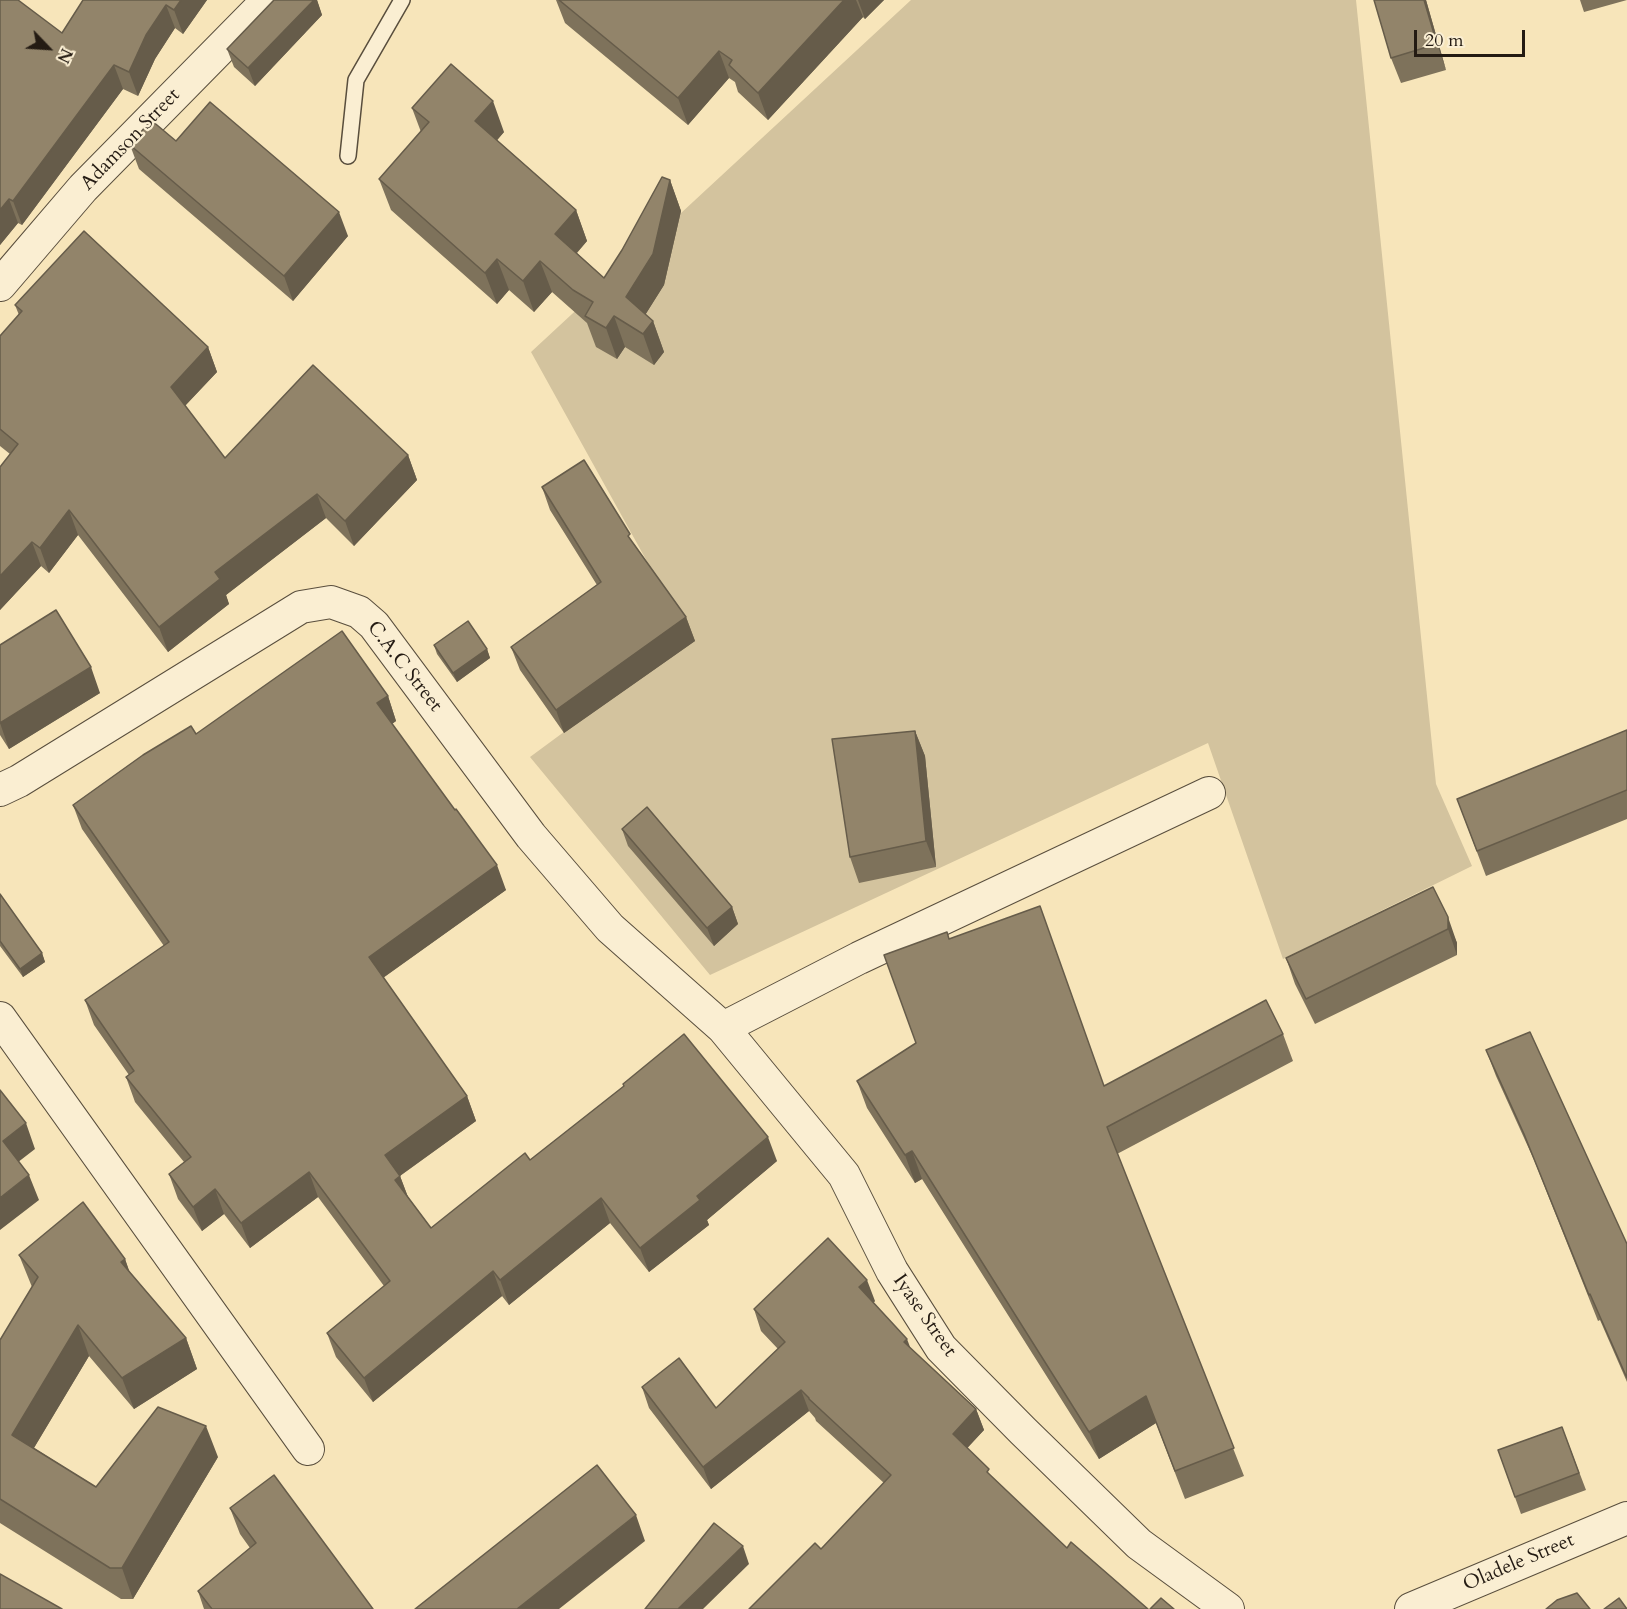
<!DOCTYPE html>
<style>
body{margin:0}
#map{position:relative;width:1627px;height:1609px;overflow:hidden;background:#f7e5ba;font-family:Cardo,serif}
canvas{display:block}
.north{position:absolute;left:18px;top:18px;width:60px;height:60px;-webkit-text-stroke:4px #faeed2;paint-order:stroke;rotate:115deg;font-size:16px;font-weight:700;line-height:24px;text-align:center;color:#241b13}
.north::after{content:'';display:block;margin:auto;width:21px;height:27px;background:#241b13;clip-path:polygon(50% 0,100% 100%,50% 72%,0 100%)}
.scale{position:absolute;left:1414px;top:30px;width:111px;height:27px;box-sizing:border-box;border:3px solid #241b13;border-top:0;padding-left:8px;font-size:18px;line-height:21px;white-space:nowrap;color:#241b13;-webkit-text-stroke:4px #faeed2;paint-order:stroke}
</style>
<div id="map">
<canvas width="1627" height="1609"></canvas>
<div class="north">N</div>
<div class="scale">20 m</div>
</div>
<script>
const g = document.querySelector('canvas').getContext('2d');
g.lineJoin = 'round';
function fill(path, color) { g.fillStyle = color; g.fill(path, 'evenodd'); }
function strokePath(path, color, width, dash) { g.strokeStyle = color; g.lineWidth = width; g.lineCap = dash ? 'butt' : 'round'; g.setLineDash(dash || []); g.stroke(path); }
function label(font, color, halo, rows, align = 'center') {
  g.font = font + ' Cardo,serif'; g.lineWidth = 4.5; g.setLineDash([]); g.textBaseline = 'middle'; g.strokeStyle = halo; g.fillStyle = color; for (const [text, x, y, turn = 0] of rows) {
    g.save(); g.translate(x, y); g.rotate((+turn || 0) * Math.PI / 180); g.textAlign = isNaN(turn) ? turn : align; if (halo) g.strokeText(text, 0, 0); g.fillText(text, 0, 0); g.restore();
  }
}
const green = new Path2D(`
 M911 0H1356L1436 784 1472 866 1283 959 1208 743 710 975 530 757 690 639 531 352Z`);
const lane = new Path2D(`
 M348 156 356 80 402 0`);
const street = new Path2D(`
 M0 285 83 188 268 0
 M0 790 19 781 301 607 331 602 359 612 374 625 531 836 610 928 723 1028 844 1175 892 1271 941 1348 1023 1431 1139 1544 1228 1609
 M0 1018 308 1449
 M723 1028 859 958 1209 793
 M1411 1609 1627 1518`);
const wall = new Path2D(`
 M0 0 62 33 83 0H207L183 34 175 28 155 59 138 96 123 89 22 225 18 223 0 245Z
 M274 0H317L322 15 255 86 234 67 227 49Z
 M556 0H884L865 19 863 17 768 120 738 92 735 82 729 78 688 125 565 23Z
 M1426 0 1446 70 1401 83 1391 58Z
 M1580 0H1627L1584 12Z
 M412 108 504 132 497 140 576 210 587 241 577 253 604 278 670 180 681 211 664 285 645 315 653 321 664 352 654 365 625 347 617 359 596 347 587 323 552 292 534 312 509 290 497 304 391 210 379 179 421 132Z
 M176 141 348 236 293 301 139 169 130 145Z
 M15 305 208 347 217 372 185 406 225 458 408 455 417 480 354 546 326 518 226 595 229 604 168 652 78 535 49 573 41 566 0 610 10 454 0 446V337L19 315Z
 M542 487 634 544 686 617 695 641 564 733 520 670 511 647 597 585 550 510Z
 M0 645 100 693 9 749 0 735Z
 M434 645 487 649 490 658 457 682 437 654Z
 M388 696 396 721 392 724 506 890 383 978 467 1096 476 1121 400 1176 408 1197 431 1228 530 1160 624 1086 623 1084 777 1161 707 1220 709 1225 649 1272 610 1223 509 1305 502 1296 373 1402 336 1357 327 1333 384 1286 318 1197 250 1248 224 1214 202 1231 178 1199 169 1174 184 1162 135 1102 126 1077 129 1075 94 1025 85 1000 164 946 82 829 73 805 196 734Z
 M1627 730V819L1486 876 1457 799Z
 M915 731 925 756 936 867 859 883 850 857Z
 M622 829 732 907 738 924 714 946 628 846Z
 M1433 887 1457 943V955L1315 1024 1295 984 1286 958Z
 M0 894 42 953 45 962 23 977 0 946Z
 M949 939 1104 1086 1283 1034 1293 1061 1117 1154 1244 1476 1185 1499 1156 1423 1099 1459 922 1179 915 1183 867 1108 857 1081 916 1043Z
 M1486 1050 1627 1244V1382L1600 1320 1598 1321 1534 1160 1496 1076Z
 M19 1255 125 1259 129 1271 186 1338 197 1369 134 1409 89 1356 34 1448 96 1487 218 1457 133 1599H121L0 1523V1340L32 1287Z
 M875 1301 873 1303 911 1349 976 1409 984 1430 967 1448 992 1477 1067 1548 1148 1609 821 1549 884 1483 816 1421 815 1418 809 1411 711 1489 649 1408 642 1387 716 1408 778 1349 761 1331 754 1309Z
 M1562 1427 1586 1490 1521 1514 1498 1450Z
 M230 1508 373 1609H204L198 1591 250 1548 240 1534Z`);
const shadedWall = new Path2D(`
 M181 0H207L183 34 174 10Z
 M314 0H317L322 15 255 86 248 68Z
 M844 0H856L863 17 768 120 758 93Z
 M858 0H884L865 19Z
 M1424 0H1426L1446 70 1437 44Z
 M166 5 175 28 155 59 138 96 129 72 146 35Z
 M719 51 729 78 688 125 678 98Z
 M114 65 123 89 22 225 13 201Z
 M493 101 504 132 487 152 475 121Z
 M670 180 681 211 664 285 637 328 626 297Z
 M9 199 18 223 0 245V210Z
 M576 210 587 241 566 265 555 234Z
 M339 212 348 236 293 301 284 276Z
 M497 259 509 290 497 304 485 273Z
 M540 261 552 292 534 312 523 281Z
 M614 316 625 347 617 359 606 328Z
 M653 321 664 352 654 365 643 334Z
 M208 347 217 372 180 411 171 387Z
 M408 455 417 480 354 546 345 521Z
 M317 494 326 518 226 595 229 604 168 652 159 627 215 572Z
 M69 510 78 535 49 573 40 548Z
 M32 542 41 566 0 610V576Z
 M686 617 695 641 564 733 556 710Z
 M487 649 490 658 457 682 453 673Z
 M91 667 100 693 9 749 0 723Z
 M388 696 396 721 386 728 377 703Z
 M915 731 925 756 936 867 926 841Z
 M497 865 506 890 377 982 369 957Z
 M732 907 738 924 714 946 707 928Z
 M1448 917 1457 943V955L1448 929Z
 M42 953 45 962 23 977 20 969Z
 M467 1096 476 1121 394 1180 385 1155Z
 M26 1123 35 1149 13 1166 3 1141Z
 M768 1137 777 1161 707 1220 709 1225 649 1272 640 1248 697 1196Z
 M912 1151 922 1179 915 1183 905 1155Z
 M309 1172 318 1197 250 1248 241 1223Z
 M29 1175 39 1200 0 1230V1198Z
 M400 1176 409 1200 395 1180Z
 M215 1189 224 1214 202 1231 193 1207Z
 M601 1198 610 1223 509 1305 500 1280Z
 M125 1259 136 1290 121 1262Z
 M493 1271 502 1296 373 1402 364 1378Z
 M867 1280 875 1301 867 1309 859 1287Z
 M78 1325 89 1356 23 1466 12 1435Z
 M186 1338 197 1369 134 1409 122 1378Z
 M907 1339 915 1360 904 1342Z
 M801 1390 809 1411 711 1489 703 1467Z
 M1146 1396 1156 1423 1099 1459 1089 1432Z
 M976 1409 984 1430 960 1456 953 1434Z
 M206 1426 218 1457 133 1599 122 1568Z
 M636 1515 645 1541 559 1609H517Z
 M743 1546 749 1564 703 1609H678Z`);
const building = new Path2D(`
 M0 0H18L62 33 83 0H181L174 10 166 5 146 35 129 72 114 65 13 201 9 199 0 210Z
 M274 0H314L248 68 227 49Z
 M559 0H844L758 93 729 65 732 60 719 51 678 98Z
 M1374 0H1424L1437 44 1391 58Z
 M451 64 493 101 475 121 576 210 555 234 604 278 622 250 662 177 670 180 653 254 626 297 653 321 643 334 614 316 606 328 585 316 593 302 573 290 540 261 523 281 497 259 485 273 379 179 429 122 412 108Z
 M210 102 339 212 284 276 130 145 151 120 176 141Z
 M84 231 208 347 171 387 225 458 313 365 408 455 345 521 317 494 215 572 220 579 159 627 69 510 40 548 32 542 0 576V467L18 444 0 429V336L22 311 15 305Z
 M584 460 630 534 628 536 686 617 556 710 511 647 601 582 542 487Z
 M56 610 91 667 0 723V645Z
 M468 621 487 649 453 673 434 645Z
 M342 631 388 696 377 703 455 810 456 809 497 865 369 957 467 1096 385 1155 400 1176 395 1180 431 1228 525 1153 530 1160 624 1086 623 1084 684 1034 768 1137 697 1196 700 1200 640 1248 601 1198 500 1280 493 1271 364 1378 327 1333 390 1281 309 1172 241 1223 215 1189 193 1207 169 1174 191 1157 126 1077 134 1071 85 1000 169 942 73 805 143 755 191 726 196 734Z
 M1627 730V790L1477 851 1457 799Z
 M915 731 926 841 850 857 832 739Z
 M647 807 732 907 707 928 622 829Z
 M1433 887 1448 917V929L1306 999 1286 958Z
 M0 894 42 953 20 969 0 941Z
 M1040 906 1104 1086 1266 1000 1283 1034 1107 1127 1234 1448 1175 1471 1146 1396 1089 1432 912 1151 905 1155 857 1081 916 1043 884 955 947 932 949 939Z
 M1530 1032 1627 1244V1378L1590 1294 1589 1295 1524 1134 1486 1050Z
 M0 1090 26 1123 3 1141 29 1175 0 1198Z
 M83 1202 125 1259 121 1262 186 1338 122 1378 78 1325 12 1435 96 1487 158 1407 206 1426 122 1568H110L0 1499V1340L38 1277 19 1255Z
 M828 1238 867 1280 859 1287 907 1339 904 1342 976 1409 953 1434 989 1469 987 1472 1067 1548 1071 1542 1148 1609H749L815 1543 821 1549 891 1475 809 1399V1398L801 1390 703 1467 642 1387 679 1358 716 1408 785 1342 754 1309Z
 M1562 1427 1579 1473 1515 1497 1498 1450Z
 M597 1465 636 1515 517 1609H415Z
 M274 1475 373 1609H212L198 1591 256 1543 230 1508Z
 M714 1523 743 1546 678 1609H645Z
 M0 1574 62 1609H0Z
 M1577 1593 1590 1609H1546L1557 1600Z
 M1161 1598 1174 1609H1150Z
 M1619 1598 1627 1609H1604Z`);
const streetNames = [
 ["Adamson Street",131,140,-46],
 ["C.A.C Street",404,667,52],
 ["Iyase Street",924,1316,55],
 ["Oladele Street",1519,1563,-23]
];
fill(green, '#d3c39e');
strokePath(lane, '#594e3d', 18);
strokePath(street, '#594e3d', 34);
strokePath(lane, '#faeed2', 15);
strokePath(street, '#faeed2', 32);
fill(wall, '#7e725b');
fill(shadedWall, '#665c4a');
fill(building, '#92846a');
strokePath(building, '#665c4a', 1.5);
label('20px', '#241b13', '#faeed2', streetNames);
</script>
